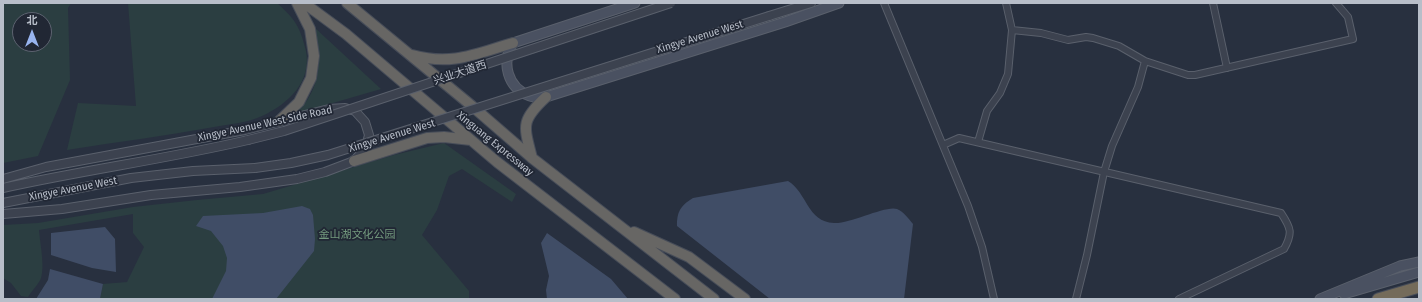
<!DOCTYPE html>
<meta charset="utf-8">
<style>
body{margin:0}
#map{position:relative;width:1422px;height:302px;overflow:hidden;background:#28303f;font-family:"Fira Sans Condensed","Noto Sans SC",sans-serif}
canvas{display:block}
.frame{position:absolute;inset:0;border:4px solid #b8bec9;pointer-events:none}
.north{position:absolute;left:12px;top:12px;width:40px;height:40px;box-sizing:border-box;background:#212734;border:1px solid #5d6370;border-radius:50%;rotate:0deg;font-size:11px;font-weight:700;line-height:16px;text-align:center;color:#b8bec9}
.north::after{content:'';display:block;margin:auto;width:14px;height:18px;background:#98b4ef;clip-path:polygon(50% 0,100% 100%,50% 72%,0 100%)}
</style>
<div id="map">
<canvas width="1422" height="302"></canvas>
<div class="frame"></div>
<div class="north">北</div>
</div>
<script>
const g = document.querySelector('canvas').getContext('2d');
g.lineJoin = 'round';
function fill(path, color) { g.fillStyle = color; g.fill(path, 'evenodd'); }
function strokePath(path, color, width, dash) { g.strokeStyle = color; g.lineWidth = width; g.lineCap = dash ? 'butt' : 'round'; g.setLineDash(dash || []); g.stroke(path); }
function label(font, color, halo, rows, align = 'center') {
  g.font = font + ' "Fira Sans Condensed","Noto Sans SC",sans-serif'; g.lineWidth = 3.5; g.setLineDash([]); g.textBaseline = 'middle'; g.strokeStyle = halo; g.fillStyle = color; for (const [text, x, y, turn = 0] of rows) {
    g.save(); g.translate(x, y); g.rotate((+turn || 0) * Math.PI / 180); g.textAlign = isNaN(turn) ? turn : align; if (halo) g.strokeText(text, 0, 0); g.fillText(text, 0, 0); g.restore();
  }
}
const green = new Path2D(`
 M3 3H71L68 8 70 80 38 156 3 163ZM20 20H44V44H20Z
 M128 3H277C296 20 300 27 306 51 312 82 288 104 262 116 248 123 229 124 214 127 165 136 116 142 67 150L78 103 136 106Z
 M314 27 381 89 295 114C299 109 306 103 309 97 322 76 319 50 314 27Z
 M444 143 516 194 512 202 462 169 449 176 437 210 422 235 469 291V299H100L103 284 127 282 144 247 133 233V214L39 230C40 243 45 267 41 278 39 284 32 290 28 297L21 296 11 283 3 278V225L38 223 133 207 197 200 263 194 394 155Z`);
const water = new Path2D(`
 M788 181C807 192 807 222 834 223 850 224 886 205 897 209 904 212 908 218 913 224L904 299H770L677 226C677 212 680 206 693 198Z
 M302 206 310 209 313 215 315 239 314 251 276 299H212L226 271 227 258 223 246 211 231 196 226 203 216 263 213Z
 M105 227 115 239 116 272 92 268 51 255V233Z
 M547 233 611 279 628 299H547L546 290 549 276 541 243Z
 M50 269 103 284 100 299H36L48 280Z`);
const minor = new Path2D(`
 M884 3 968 206 982 247 994 299
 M1006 3 1012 30
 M1213 3 1227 68
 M978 142 987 111 1000 93 1008 74 1012 30 1041 33 1068 40 1086 37 1093 38 1119 46 1145 61 1188 75H1195L1353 39 1348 17 1336 3
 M943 145 959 138 1281 213C1291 228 1293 233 1284 249L1179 299
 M1076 299 1087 255 1104 172 1112 146 1138 87 1145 61`);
const tertiary = new Path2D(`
 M769 16 811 3
 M3 179 46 167 245 130 329 109 345 108 355 111 365 122 369 135 366 147 354 161 325 172 297 179 240 187 151 195 62 209 3 214
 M3 188C84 170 167 159 248 140
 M3 203 131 178 193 171 255 168`);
const secondary = new Path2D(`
 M635 3 513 43C501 62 507 88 530 96 535 98 541 97 546 97L785 22 839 3
 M1344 294 1419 272
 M1320 299 1400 266 1419 262`);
const trunk = new Path2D(`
 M304 3 346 34 497 162 675 299
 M347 3 472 106 532 158 714 299
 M412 55C452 66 475 54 513 43
 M279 121 299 102 311 78 314 56 310 29 297 3
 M532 158C524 126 520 121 546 97
 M354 161 427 138 444 137 471 140
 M634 232 689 257 745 299`);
const motorway = new Path2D(`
 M1378 299 1419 287`);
const tertiaryBridge = new Path2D(`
 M248 140 284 131 671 3
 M255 168 291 163 328 155 769 16`);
const streetNames = [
 ["Xingye Avenue West",700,37,-17],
 ["兴业大道西",460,73,-18],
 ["Xingye Avenue West Side Road",265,124,-12],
 ["Xingye Avenue West",392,136,-17],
 ["Xinguang Expressway",495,144,39],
 ["Xingye Avenue West",73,189,-11]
];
const parkNames = [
 ["金山湖文化公园",357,235]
];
fill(green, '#2b3e41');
fill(water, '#404d66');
strokePath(minor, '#5a606c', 8);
strokePath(tertiary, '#5a606c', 10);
strokePath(secondary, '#5a606c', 11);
strokePath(trunk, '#474d59', 12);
strokePath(motorway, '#474d59', 13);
strokePath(minor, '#3c424f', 6);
strokePath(tertiary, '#3c424f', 8);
strokePath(secondary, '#4a5161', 9);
strokePath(trunk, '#676664', 10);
strokePath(motorway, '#746b5a', 11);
strokePath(tertiaryBridge, '#5a606c', 10, []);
strokePath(tertiaryBridge, '#3c424f', 8);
label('11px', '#b8bec9', '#212734', streetNames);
label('11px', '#72987d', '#212734', parkNames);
</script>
